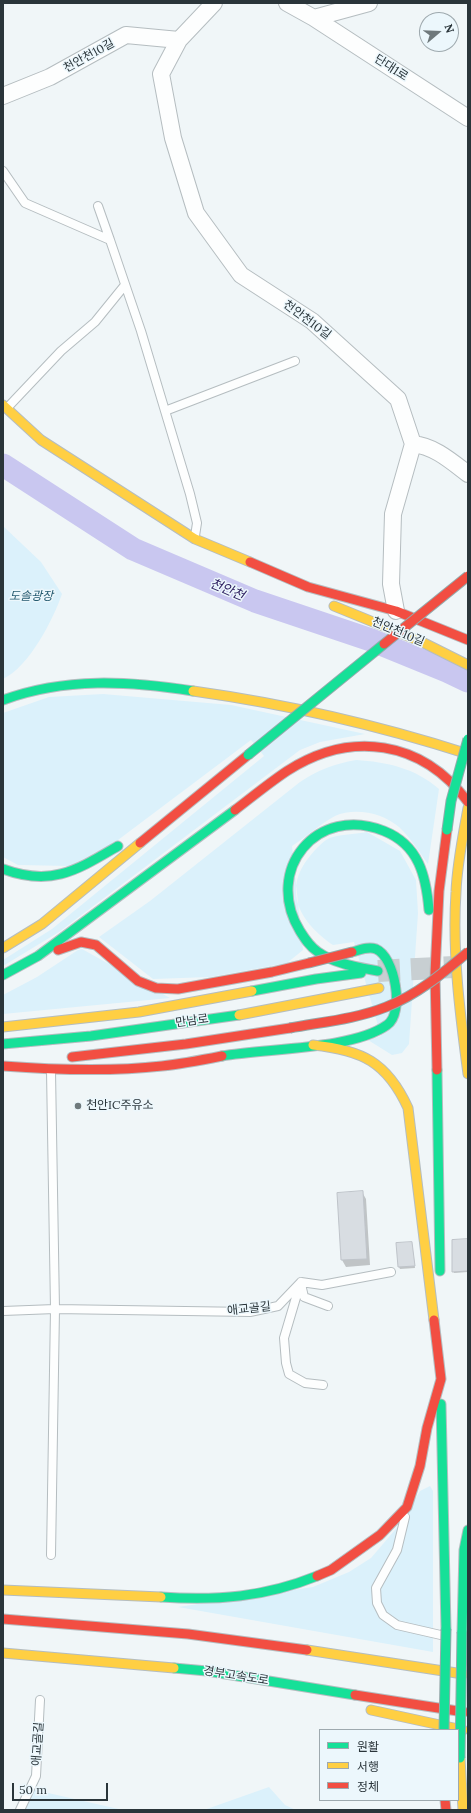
<!DOCTYPE html>
<meta charset="utf-8">
<style>
body{margin:0}
#map{position:relative;width:471px;height:1813px;overflow:hidden;background:#f0f6f8;font-family:Lora,"Noto Sans KR",serif}
canvas{display:block}
.frame{position:absolute;inset:0;border:4px solid #2a353a;pointer-events:none}
.legend{position:absolute;left:319px;top:1729px;width:140px;height:72px;box-sizing:border-box;background:#ecf7fc;border:1px solid #9ea9ae;margin:0;padding:5px 7px;list-style:none;font-size:12px;color:#2a353a}
.legend li{display:flex;align-items:center;gap:8px;height:20px}
.legend b{width:20px;border:1px solid #9ea9ae}
.north{position:absolute;left:419px;top:12px;width:40px;height:40px;box-sizing:border-box;background:#ecf7fc;border:1px solid #9ea9ae;border-radius:50%;rotate:71deg;font-size:11px;font-weight:700;line-height:16px;text-align:center;color:#2a353a}
.north::after{content:'';display:block;margin:auto;width:14px;height:18px;background:#6f797c;clip-path:polygon(50% 0,100% 100%,50% 72%,0 100%)}
.scale{position:absolute;left:12px;top:1783px;width:96px;height:18px;box-sizing:border-box;border:2px solid #2a353a;border-top:0;padding-left:5px;font-size:12px;line-height:14px;white-space:nowrap;color:#2a353a;-webkit-text-stroke:3px #ecf7fc;paint-order:stroke}
</style>
<div id="map">
<canvas width="471" height="1813"></canvas>
<div class="frame"></div>
<ul class="legend">
<li><b style="height:5px;background:#16e098"></b>원활</li>
<li><b style="height:5px;background:#ffcf43"></b>서행</li>
<li><b style="height:5px;background:#f24e42"></b>정체</li>
</ul>
<div class="north">N</div>
<div class="scale">50 m</div>
</div>
<script>
const g = document.querySelector('canvas').getContext('2d');
g.lineJoin = 'round';
function fill(path, color) { g.fillStyle = color; g.fill(path, 'evenodd'); }
function strokePath(path, color, width, dash) { g.strokeStyle = color; g.lineWidth = width; g.lineCap = dash ? 'butt' : 'round'; g.setLineDash(dash || []); g.stroke(path); }
function label(font, color, halo, rows, align = 'center') {
  g.font = font + ' Lora,"Noto Sans KR",serif'; g.lineWidth = 3; g.setLineDash([]); g.textBaseline = 'middle'; g.strokeStyle = halo; g.fillStyle = color; for (const [text, x, y, turn = 0] of rows) {
    g.save(); g.translate(x, y); g.rotate((+turn || 0) * Math.PI / 180); g.textAlign = isNaN(turn) ? turn : align; if (halo) g.strokeText(text, 0, 0); g.fillText(text, 0, 0); g.restore();
  }
}
const green = new Path2D(`
 M3 526 41 562 62 594C53 620 29 667 3 679Z
 M103 694 231 705 365 734 320 742 300 750 59 932 3 966V960L52 929 264 756 251 740 114 843 70 866 18 865 3 857V713L49 697Z
 M356 760C387 762 415 768 439 789L428 864C419 852 410 837 399 827 383 813 355 807 335 816 320 824 306 837 292 846L303 950 287 963 210 977 153 979 99 937 150 901 300 782C318 770 334 764 356 760Z
 M367 832 400 851 416 880 418 913 409 1044 402 1053 392 1055 368 1040 381 1036 354 942 333 945C301 923 281 891 310 856 316 849 324 839 333 837 344 834 356 834 367 832Z
 M82 949 170 998 3 1014V995L37 977 78 950Z
 M430 1486 433 1491V1652L178 1607 313 1587 349 1572 371 1558 400 1524 420 1491Z
 M269 1787 285 1805 296 1810H204Z
 M35 1790 123 1810H20Z`);
const shadow = new Path2D(`
 M362 1192 366 1199 370 1265 346 1267 342 1260 339 1194Z
 M468 1240V1272L454 1273 453 1271Z
 M412 1245 415 1268 400 1269 399 1267Z`);
const river = new Path2D(`
 M3 465 133 549 255 601 371 640 447 671 468 681`);
const building = new Path2D(`
 M363 1191 367 1259 341 1260 337 1193Z
 M468 1239V1271L452 1272V1240Z
 M412 1242 415 1266 398 1267 396 1243Z`);
const primaryTunnel = new Path2D(`
 M378 971 455 967`);
const lane = new Path2D(`
 M3 171 25 203 110 240 141 331 190 494 197 523 195 536
 M98 206 110 240
 M8 407 61 351 95 322 125 285
 M165 411 295 361
 M301 1282 322 1285 391 1272
 M300 1284 284 1338 286 1363 289 1374 305 1383 323 1385
 M301 1284 304 1297 328 1306
 M3 1311 55 1309 250 1312 278 1306 301 1282
 M405 1517 397 1550 376 1588 377 1603 383 1615 397 1625 445 1636
 M51 1555 55 1309 51 1071
 M20 1810 36 1776 40 1700`);
const street = new Path2D(`
 M287 3 314 18 468 118
 M314 18 369 3
 M179 40 161 74 173 138 196 213 241 275 312 321 398 399 413 444 393 514 391 584 396 611
 M3 96 50 77 126 35 179 40 214 3
 M413 444C434 446 451 461 468 474`);
const fast = new Path2D(`
 M3 700C66 677 128 681 193 691
 M3 869C52 887 77 870 118 846
 M378 971C357 967 335 964 318 952 310 947 305 939 300 931 263 870 317 804 384 831 419 845 426 876 429 910
 M3 975 38 956 235 810
 M252 991 316 979 361 973
 M3 1044 91 1036 239 1015
 M222 1056C267 1048 352 1050 387 1025 405 1013 395 957 376 949 368 946 360 950 352 952
 M437 1070 440 1271
 M441 1404 446 1629
 M161 1597C217 1601 265 1597 317 1576
 M462 1632 464 1550 468 1530
 M174 1668 207 1671 355 1695`);
const slow = new Path2D(`
 M3 405 41 440 195 539 250 562
 M334 606 422 642 468 665
 M193 691C286 704 378 725 468 754
 M468 808C463 836 457 864 456 892 452 952 460 1014 468 1074
 M3 948 42 924 140 843
 M239 1015 379 988
 M3 1027 139 1012 252 991
 M313 1045C362 1050 387 1062 408 1108L434 1320
 M3 1590 161 1597
 M307 1650 463 1674
 M3 1653 174 1668
 M371 1710 463 1730
 M460 1758 463 1810`);
const jam = new Path2D(`
 M250 562 308 587 396 611 468 640
 M235 810C252 797 269 783 287 771 351 730 422 740 468 802
 M140 843 248 755
 M58 950 81 942 96 945 138 981 156 988 178 989 272 972 309 963
 M72 1057 186 1044 290 1028
 M3 1066C56 1070 109 1072 162 1066 182 1064 202 1060 222 1056
 M437 1070 435 973 439 891 447 830
 M317 1576 331 1570 380 1535 407 1507 420 1466 427 1428 441 1379 434 1320
 M3 1619 188 1634 307 1650
 M355 1695 464 1712
 M445 1800 446 1810`);
const fastBridge = new Path2D(`
 M248 755 384 644
 M447 830 451 801 468 739
 M444 1730 446 1629
 M460 1758 462 1632`);
const jamBridge = new Path2D(`
 M384 644 468 576
 M309 963 352 952
 M290 1028C322 1022 356 1019 386 1007 417 995 443 973 468 952`);
const markers = [
 [78,1106,4,"#6f797c"]
];
const streetNames = [
 ["천안천10길",89,56,-29],
 ["단대1로",391,68,33],
 ["천안천10길",307,320,37],
 ["천안천10길",398,632,23],
 ["만남로",192,1021,-8],
 ["애교골길",249,1309,-6],
 ["경부고속도로",236,1676,9],
 ["애교골길",38,1744,-86]
];
const parkNames = [
 ["도솔광장",31,597]
];
const poiNames = [
 ["천안IC주유소",86,1106]
];
const waterNames = [
 ["천안천",227,590,23]
];
fill(green, '#dbf1fb');
fill(shadow, '#0003');
strokePath(river, '#c9c7f0', 23);
fill(building, '#d8dde2');
strokePath(building, '#bec3c9', 1);
strokePath(primaryTunnel, '#c8cfd2', 22, [22, 11]);
strokePath(lane, '#b5bdc0', 10);
strokePath(street, '#b5bdc0', 18);
strokePath(fast, '#b5bdc0', 11);
strokePath(slow, '#b5bdc0', 11);
strokePath(jam, '#b5bdc0', 11);
strokePath(lane, '#fdfefe', 8);
strokePath(street, '#fdfefe', 16);
strokePath(fast, '#16e098', 9);
strokePath(slow, '#ffcf43', 9);
strokePath(jam, '#f24e42', 9);
strokePath(fastBridge, '#94aaac', 11, []);
strokePath(jamBridge, '#94aaac', 11, []);
strokePath(fastBridge, '#16e098', 9);
strokePath(jamBridge, '#f24e42', 9);
for (const [x, y, r, color] of markers) { const dot = new Path2D(); dot.arc(x, y, r, 0, 2 * Math.PI); g.fillStyle = color; g.fill(dot); strokePath(dot, '#ecf7fc', 1.5); }
label('12px', '#2a353a', '#ecf7fc', streetNames);
label('italic 12px', '#255b70', '#ecf7fc', parkNames);
label('12px', '#2a353a', '#ecf7fc', poiNames, 'left');
label('italic 13px', '#2f2162', '#ecf7fc', waterNames);
</script>
